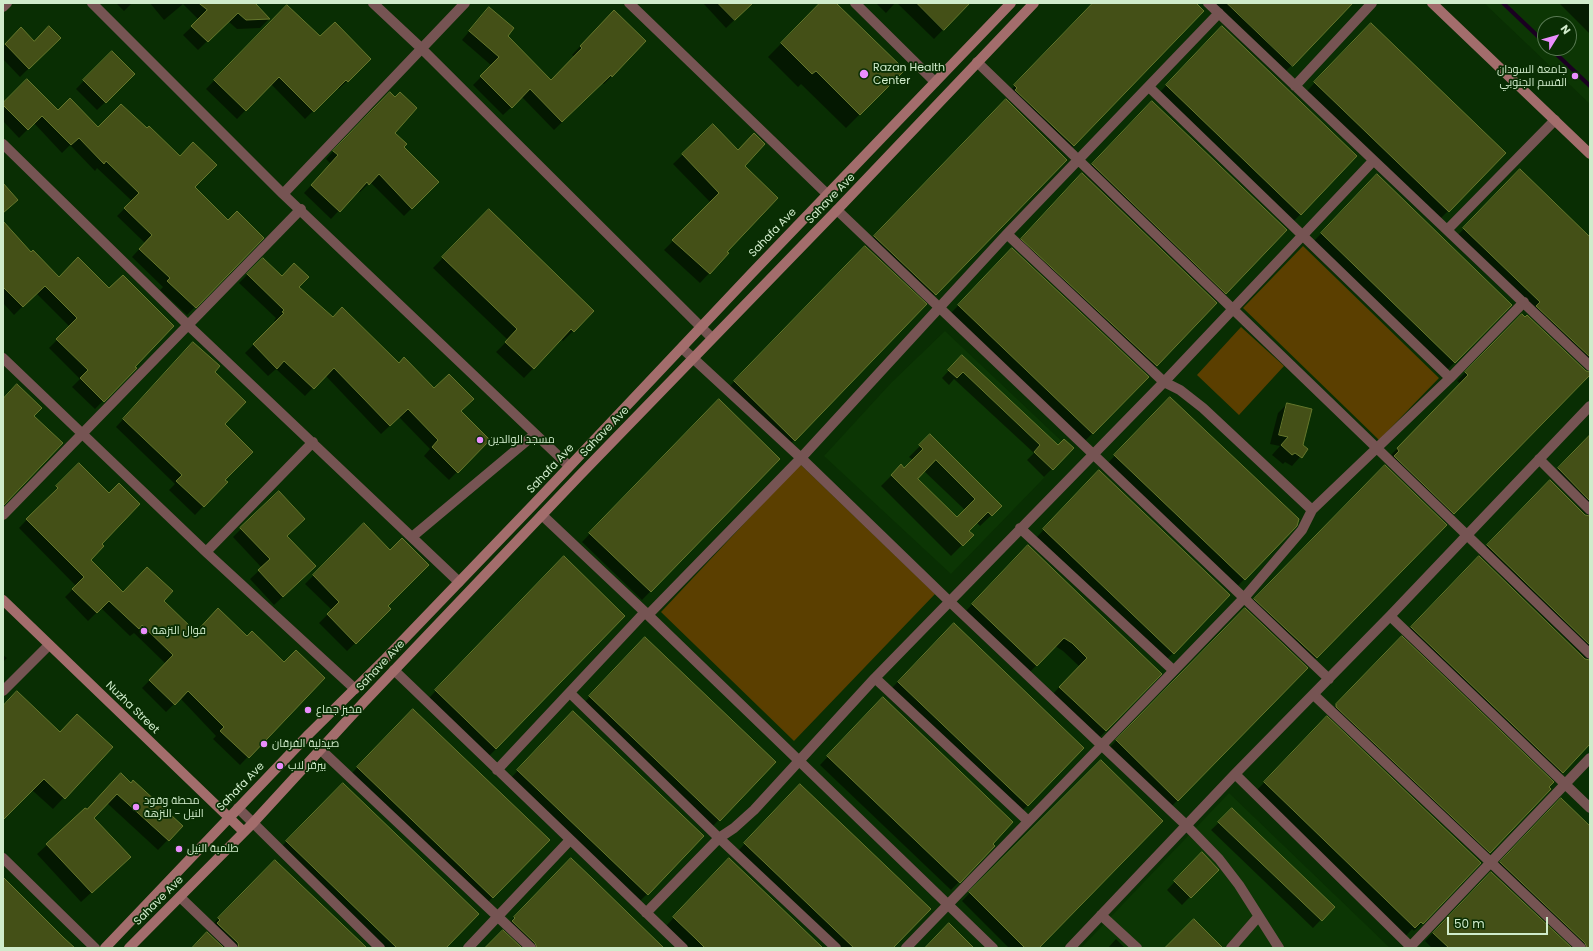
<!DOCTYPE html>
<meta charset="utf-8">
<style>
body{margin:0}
#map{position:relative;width:1593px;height:951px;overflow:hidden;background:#092e03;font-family:Poppins,sans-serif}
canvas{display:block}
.frame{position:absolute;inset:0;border:4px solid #d0ebcb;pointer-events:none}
.north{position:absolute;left:1537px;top:16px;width:40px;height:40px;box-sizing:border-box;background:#092e03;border:1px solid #597a53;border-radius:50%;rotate:53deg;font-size:11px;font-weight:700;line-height:16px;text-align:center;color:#d0ebcb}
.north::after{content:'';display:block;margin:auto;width:14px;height:18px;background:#ea8dfd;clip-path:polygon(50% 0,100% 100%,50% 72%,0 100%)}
.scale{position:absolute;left:1447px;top:917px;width:101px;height:18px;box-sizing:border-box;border:2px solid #d0ebcb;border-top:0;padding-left:5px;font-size:12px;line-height:14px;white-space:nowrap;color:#d0ebcb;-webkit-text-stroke:3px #092e03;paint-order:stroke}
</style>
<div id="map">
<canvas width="1593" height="951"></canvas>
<div class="frame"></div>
<div class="north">N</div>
<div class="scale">50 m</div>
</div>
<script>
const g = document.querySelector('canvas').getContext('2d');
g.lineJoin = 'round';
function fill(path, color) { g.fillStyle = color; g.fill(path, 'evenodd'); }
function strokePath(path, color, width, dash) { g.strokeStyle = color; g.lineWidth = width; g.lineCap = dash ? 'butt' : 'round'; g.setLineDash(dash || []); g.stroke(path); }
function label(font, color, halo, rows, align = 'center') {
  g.font = font + ' Poppins,Cairo,sans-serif'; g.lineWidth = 3.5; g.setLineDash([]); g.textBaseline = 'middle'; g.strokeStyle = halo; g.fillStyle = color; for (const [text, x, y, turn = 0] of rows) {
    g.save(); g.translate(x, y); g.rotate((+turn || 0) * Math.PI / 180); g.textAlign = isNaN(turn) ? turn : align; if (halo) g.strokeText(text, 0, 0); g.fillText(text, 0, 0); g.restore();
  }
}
const built = new Path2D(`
 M1484 3H1590V104ZM1545 24H1569V48H1545Z
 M945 331 1071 450 951 574 824 456 891 383Z
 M1229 793 1390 948H1081Z`);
const green = new Path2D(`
 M1303 246 1439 378 1379 440 1243 308Z
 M1241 327 1284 366 1239 415 1197 375Z
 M800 464 935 594 794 741 661 612Z`);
const shadow = new Path2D(`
 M116 3H132L124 11Z
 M150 3H253L269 19 260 28 237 29 228 21 198 50 183 35 199 20 183 4 164 20Z
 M703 3H752L726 28Z
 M821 3H835L904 70 846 128 801 84 798 87 768 57Z
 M876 3H895L886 13Z
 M897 3H969L934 39Z
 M1094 3H1195L1203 11 1065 154 1007 94Z
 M1211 3H1344L1348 7 1284 73Z
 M1559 3H1590V34Z
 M287 6 320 38 369 59 339 89 337 87 305 119 271 84 237 119 206 89Z
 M481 17 506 36 551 81 575 57 572 55 606 19 612 76 604 84 602 83 554 130 522 97 503 115 473 85 492 66 462 40Z
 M21 29 34 42 59 38 20 77 3 59V47Z
 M1363 32 1448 211 1440 219 1307 91Z
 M1214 36 1356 156 1292 223 1158 94Z
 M112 52 134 74 97 110 76 89Z
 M381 101 394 133 403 147 438 182 404 216 370 182 360 192 358 190 331 219 304 193 331 164 326 159Z
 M1006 101 1065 160 927 302 866 245Z
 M3 104 58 111 98 128 194 187 228 222 263 238 187 315 160 290 163 287 132 257 145 243 117 216 132 201 97 168 95 171 70 145 62 153 34 123 19 138 3 121Z
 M1144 110 1286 230 1217 301 1084 173Z
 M713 125 743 166 726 252 727 254 700 283 664 250 711 203 673 164Z
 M1512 179 1590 238V365L1586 369 1529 314 1456 237Z
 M1074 183 1216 303 1148 374 1014 247Z
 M1369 184 1511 305 1447 370 1313 242Z
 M489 211 573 331 563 341 561 339 524 378 496 352 508 340 433 268Z
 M3 222 135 368 95 409 72 387 80 379 49 348 70 327 36 293 14 315 3 303Z
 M865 247 794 440 786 448 726 390Z
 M1004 258 1147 377 1084 442 951 313Z
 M263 259 282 277 298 287 332 318 434 389 488 440 449 480 424 456 430 449 399 417 381 434 325 375 305 396 276 369 268 376 245 353 276 322 274 321 276 318 239 283Z
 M1525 318 1588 375 1445 521 1389 457 1461 384 1457 381 1514 323Z
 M185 352 214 372 224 424V480L226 482 195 515 169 490 175 484 116 427Z
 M955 364 1058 446 1073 448 1044 477 1027 460 1034 453 954 379 949 385 942 378Z
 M719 401 778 459 642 600 582 542Z
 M1287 404 1302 445 1307 449 1292 466 1285 462 1283 464 1272 455 1280 446 1270 444 1278 413Z
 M1162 406 1298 521 1236 588 1107 464Z
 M930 436 1001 506 980 526 976 522 968 531 972 535 951 556 881 486 901 466 904 469 913 460 909 457ZM924 471 965 510 957 519 916 479Z
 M1590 436V742L1554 780 1403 636 1471 565 1588 660 1479 554 1550 481 1585 515 1588 516 1551 477Z
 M79 465 100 544 89 560 123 593 163 601 196 633 247 637 284 664 323 678 240 765 213 739 216 736 180 698 166 712 142 688 166 664 134 633 130 636 101 608 88 621 65 597 76 586 19 528Z
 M1385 466 1446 525 1308 666 1247 608Z
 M1091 480 1173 653 1165 661 1036 538Z
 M364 524 387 606 390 609 347 651 319 623 332 610 305 584Z
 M241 529 286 536 307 574 274 605 250 579 262 568 233 537Z
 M1020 554 1161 674 1098 739 1051 696 1079 666 1063 651 1055 646 1028 674 964 613Z
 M564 558 496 749 488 757 428 699Z
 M1245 610 1307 668 1169 809 1108 749Z
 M946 632 1083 748 1019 814 890 690Z
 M1402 638 1490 852 1482 861 1328 714Z
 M637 647 774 762 711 828 582 705Z
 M3 655 7 658 3 662Z
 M3 707 60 733 111 747 53 809 32 790 3 818Z
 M875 707 994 846 951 890 820 765Z
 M414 710 549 840 484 906 349 776Z
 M1327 718 1422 923 1414 931 1412 929 1406 936 1256 791Z
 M565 720 647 894 639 902 510 779Z
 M111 784 181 826 158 850 107 803 93 818 119 867 81 902 37 854 86 810Z
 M343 784 445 948H380L278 850Z
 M792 794 892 948H837L737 852Z
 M1552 808 1590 827V948H1574L1492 871Z
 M1232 810 1333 907 1313 928 1211 830Z
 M1202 853 1217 869 1182 905 1167 890Z
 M1005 857 1037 948H1009L962 901Z
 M571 860 663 948H524L504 930 507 925Z
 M275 861 366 948H225L209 932 210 927Z
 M721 868 821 948H689L666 926Z
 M1483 881 1570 948H1432L1425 941Z
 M1116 939 1125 948H1108Z`);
const stream = new Path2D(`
 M1503 3 1545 43
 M1550 48 1590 86`);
const building = new Path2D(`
 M199 3H255L270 19 246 20 238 13 208 42 191 26 207 10Z
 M718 3H753L735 20Z
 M820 3H836L905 70 860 115 816 71 812 74 781 43Z
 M917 3H970L944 30Z
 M1093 3H1196L1204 11 1074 146 1015 90 1017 88 1014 85Z
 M1227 3H1353L1293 66Z
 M287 5 320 36 335 22 371 59 348 82 346 80 314 112 279 77 246 111 214 80Z
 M489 7 514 28 508 36 551 80 582 48 580 46 614 10 646 41 612 77 611 75 562 122 530 89 512 108 480 76 499 57 469 31Z
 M1371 23 1506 153 1449 212 1314 82Z
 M49 26 61 38 29 69 5 44 21 27 34 41Z
 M1222 26 1357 156 1301 215 1166 85Z
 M112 51 135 74 106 103 83 80Z
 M27 79 58 110 70 98 98 127 121 104 147 128 149 126 180 156 193 142 217 165 195 187 228 220 237 211 264 238 196 308 167 281 170 278 139 249 152 235 124 208 139 193 106 161 104 164 79 138 71 145 42 116 28 130 3 105V103Z
 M390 92 395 97 400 92 417 108 395 133 407 144 404 147 439 182 412 209 379 174 369 185 367 182 340 212 311 185 338 155 333 151Z
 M1006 99 1067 160 936 295 874 236Z
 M1152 101 1287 230 1226 294 1092 164Z
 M713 124 738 150 754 133 765 144 745 166 778 198 727 252 729 253 710 274 672 240 719 193 682 154Z
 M1520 169 1590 237V357L1536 306 1540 302 1463 228Z
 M1082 173 1217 303 1157 366 1021 239Z
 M1377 174 1512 305 1455 363 1321 233Z
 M3 183 18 200 3 213Z
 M489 209 594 311 574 332 571 329 534 369 505 342 517 329 442 257Z
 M3 221 31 252 33 250 59 277 78 257 109 288 123 275 174 326 135 367 137 368 104 402 80 378 88 370 56 339 77 318 45 286 23 307 3 287Z
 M865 246 927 304 795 441 734 381Z
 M1012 248 1149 377 1093 434 958 305Z
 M263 258 282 276 294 263 309 277 299 287 333 317 342 307 399 363 404 357 434 388 449 374 474 399 461 411 490 440 458 473 432 447 438 440 408 409 390 426 334 368 314 389 284 361 277 369 253 344 284 313 282 312 284 310 247 274Z
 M1522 314 1525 317 1527 315 1586 371 1590 372V375L1454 514 1394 456 1399 451 1397 448 1468 375 1465 372Z
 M193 342 220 366 215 372 246 402 225 424 253 452 225 480 228 482 204 507 176 481 182 475 123 419Z
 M962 355 1058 445 1064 439 1074 448 1053 470 1034 452 1040 445 963 372 957 378 948 370Z
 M17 384 42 408 34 416 63 443 3 506V399Z
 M1170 397 1299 519 1297 526 1245 580 1114 455Z
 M719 399 780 459 651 592 589 533Z
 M1287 403 1312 409 1303 445 1308 449 1302 458 1295 453 1292 455 1281 445 1288 437 1279 435Z
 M930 434 1002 506 992 516 988 512 969 531 974 535 963 546 891 475 901 464 904 468 923 449 919 445ZM936 460 975 499 957 517 918 479Z
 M1590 435V501L1558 468Z
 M79 463 109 493 119 483 140 504 102 544 104 546 91 560 123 592 147 567 173 591 164 601 196 632 218 608 247 636 252 631 284 662 296 650 325 678 249 758 220 731 224 727 188 691 175 705 149 680 173 655 142 625 139 629 109 601 97 613 72 589 84 577 26 519 58 488 56 486Z
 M1385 465 1447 525 1317 658 1254 599Z
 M1099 470 1230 595 1174 654 1043 529Z
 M1550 480 1585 515 1590 516V645L1487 545Z
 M279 491 305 519 287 536 316 566 283 597 258 570 270 559 240 528Z
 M364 523 390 550 402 538 429 565 388 606 391 609 356 644 327 614 339 602 313 575Z
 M1028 545 1162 674 1106 731 1059 687 1087 658 1072 643 1064 638 1037 666 972 604Z
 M564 556 625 616 496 749 435 690Z
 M1479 556 1585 659 1590 660V744L1563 773 1411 627Z
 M1245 608 1308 668 1178 801 1116 740Z
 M954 623 1084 748 1028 806 898 682Z
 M1402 636 1554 782 1549 787 1551 789 1490 853 1336 707V704Z
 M645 637 776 762 720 821 589 696Z
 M17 691 60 732 77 714 113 747 65 799 44 779 3 820V706Z
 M883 697 1013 822 993 844 995 846 960 883 827 756Z
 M413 709 550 840 493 898 357 767Z
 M573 711 704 836 648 895 517 770Z
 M1327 716 1481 863 1423 924 1421 922 1415 928 1264 782Z
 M1101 760 1163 821 1039 948H1025L969 892Z
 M121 773 131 783 133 780 183 826 169 841 117 794 94 818 131 857 92 893 46 844 85 808 87 809Z
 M343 783 479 914 446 948H397L286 841Z
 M800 784 931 909 893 948H854L744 843Z
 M1561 798 1590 826V948H1587L1585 943 1500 862Z
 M1232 808 1335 907 1322 921 1218 822Z
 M1202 852 1219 870 1191 898 1174 881Z
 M571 858 594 880 664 948H537L535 943 512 921 515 918 514 917Z
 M729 858 773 900 823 948H705L695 938 673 917Z
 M275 860 343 925 367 948H239L238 943 217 923 220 920 218 918Z
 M1491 872 1572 948H1449L1433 933Z
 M3 877 64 938 75 948H3Z
 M1194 919 1223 948H1165Z
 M949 923 974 948H925Z
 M503 930 522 948H485Z
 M207 932 224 948H192Z`);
const street = new Path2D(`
 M92 3 283 194 569 466
 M373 3 421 48 712 338
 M629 3 827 194
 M855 3 935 82
 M1208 3 1590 366
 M3 7 7 3
 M977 62 1590 654
 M1295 86 1372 3
 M1149 87 1450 378
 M3 144 188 325 459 582
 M283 194 465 3
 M837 210 1329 679
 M1447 230 1555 120
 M1007 234 1164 382 1180 390 1203 408 1312 510
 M682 348 801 458 949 601 1186 825 1219 859 1239 885 1279 948
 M3 358 206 552 355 689
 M1539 459 1590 510
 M3 515 301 209
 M542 515 648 615 993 948
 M1020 528 1173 670
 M412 537 535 434
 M206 552 313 442
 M648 615 801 458 1007 234 1219 13
 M1390 616 1590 808
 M394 670 683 948
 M875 678 1028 821
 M3 691 49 645
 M570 693 719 838 836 948
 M1314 695 1581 948
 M320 749 531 948
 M497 770 645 612
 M1235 774 1412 948
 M238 808 380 948
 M3 858 95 948
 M180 897 233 948
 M646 913 719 838 734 828 754 810 875 678 1164 382 1373 161
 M1101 915 1137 948
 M1411 946 1590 758
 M468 948 570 840
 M906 948 1244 598 1302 530 1312 510 1450 378 1524 302
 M1070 948 1235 774 1390 616 1590 406
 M1231 948 1258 917`);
const secondary = new Path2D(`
 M1432 3 1590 154
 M3 600 244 832
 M105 948 309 734 385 659 533 505 752 273 1011 3
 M129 948 252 824 364 702 580 475 837 210 1034 3`);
const markers = [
 [864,74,5,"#ea8dfd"],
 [1575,76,4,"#ea8dfd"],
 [480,440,4,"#ea8dfd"],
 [144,631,4,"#ea8dfd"],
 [308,710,4,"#ea8dfd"],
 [264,744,4,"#ea8dfd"],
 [280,766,4,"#ea8dfd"],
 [136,807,4,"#ea8dfd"],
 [179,849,4,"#ea8dfd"]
];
const poiNames = [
 ["Razan Health",873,68],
 ["Center",873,81],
 ["جامعة السودان",1567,70,"right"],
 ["القسم الجنوبي",1567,83,"right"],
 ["مسجد الوالدين",488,440],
 ["فوال النزهة",152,631],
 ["مخبز جماع",316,710],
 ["صيدلية الفرقان",272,744],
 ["بيرقر لاب",288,766],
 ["محطة وقود",144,801],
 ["النيل - النزهة",144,814],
 ["طلمبة النيل",187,849]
];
const streetNames = [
 ["Sahave Ave",831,199,-46],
 ["Sahafa Ave",773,233,-46],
 ["Sahave Ave",605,432,-46],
 ["Sahafa Ave",551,469,-47],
 ["Sahave Ave",381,666,-47],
 ["Nuzha Street",132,708,44],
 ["Sahafa Ave",241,787,-46],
 ["Sahave Ave",159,901,-45]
];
fill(built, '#0c3604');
fill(green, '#5b3f00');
fill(shadow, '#0007');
strokePath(stream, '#1a0021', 4);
fill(building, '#445017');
strokePath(building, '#66772c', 1);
strokePath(street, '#765453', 10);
strokePath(secondary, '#a36d6c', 10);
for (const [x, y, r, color] of markers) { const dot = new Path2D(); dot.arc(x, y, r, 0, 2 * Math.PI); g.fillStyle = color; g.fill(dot); strokePath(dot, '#092e03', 1.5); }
label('11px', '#d0ebcb', '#092e03', poiNames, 'left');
label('11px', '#d0ebcb', '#092e03', streetNames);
</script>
